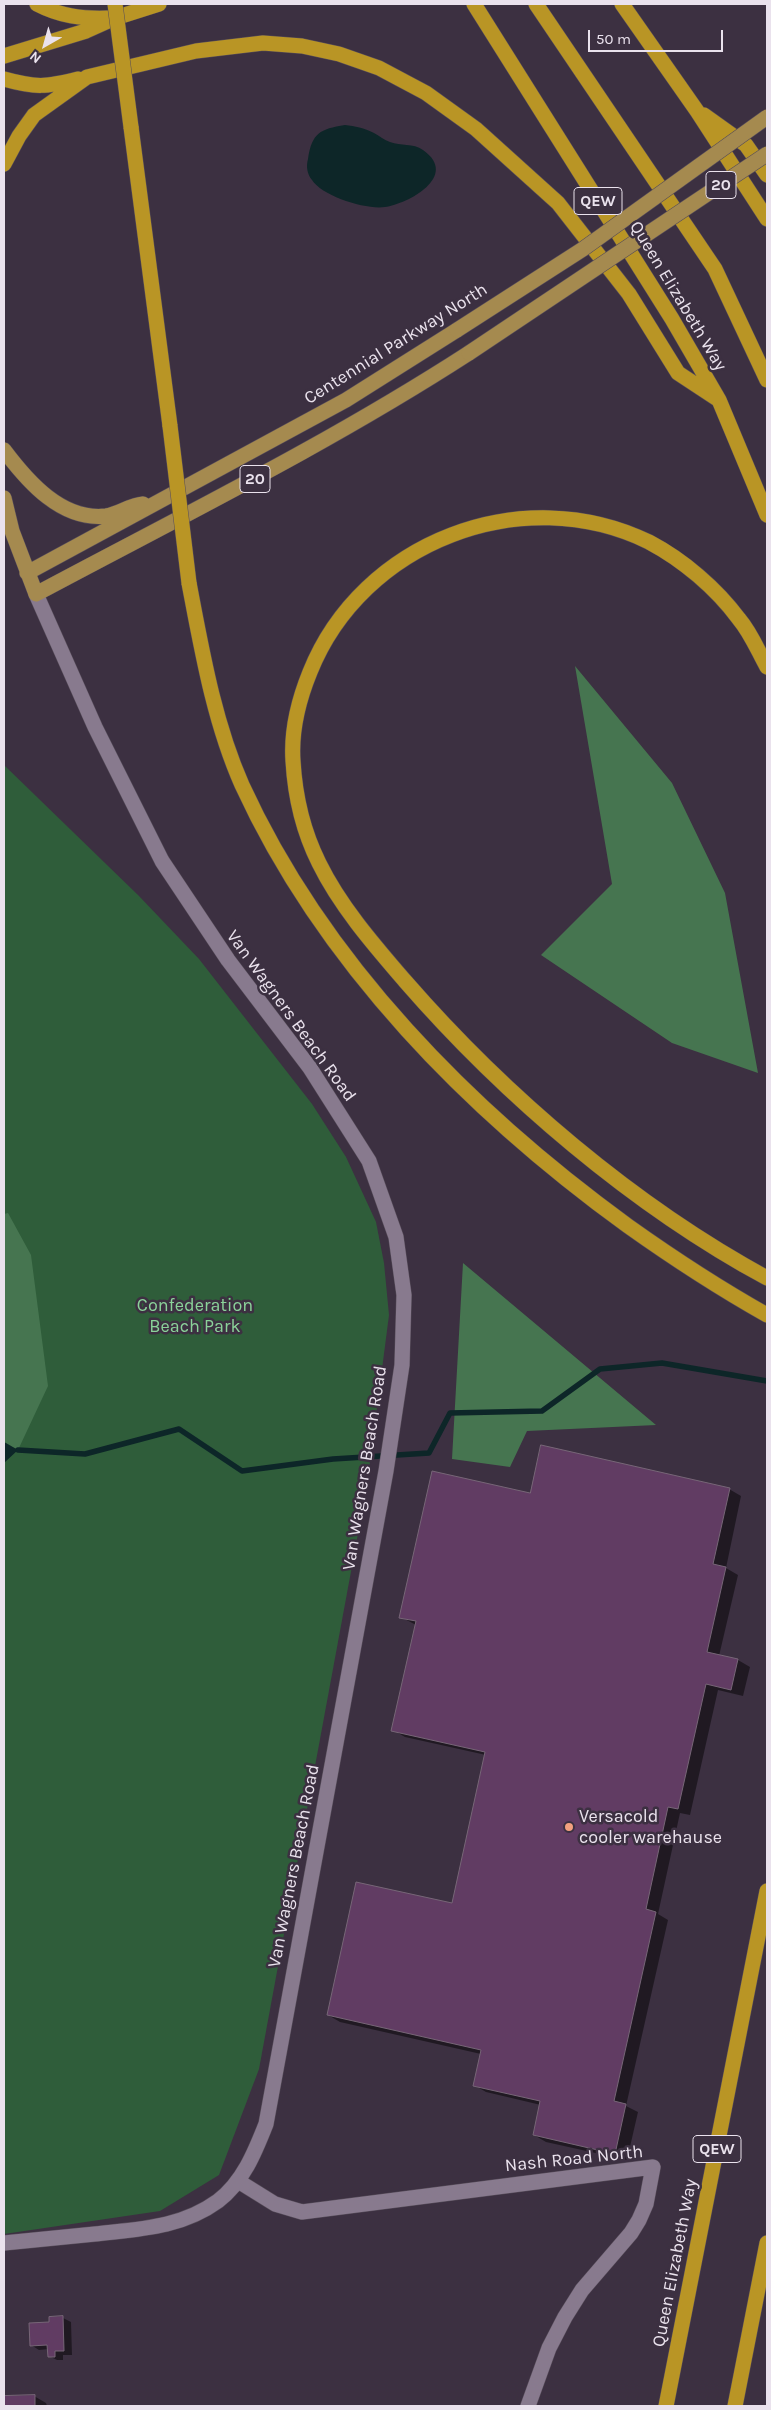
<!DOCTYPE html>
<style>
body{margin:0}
#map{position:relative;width:771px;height:2410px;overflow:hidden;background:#3c3041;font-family:Karla,sans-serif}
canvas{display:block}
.frame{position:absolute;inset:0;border:5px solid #eae2ed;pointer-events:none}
.north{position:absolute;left:20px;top:20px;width:50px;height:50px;-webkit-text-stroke:4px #3c3041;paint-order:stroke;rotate:218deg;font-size:14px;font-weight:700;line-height:20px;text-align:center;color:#eae2ed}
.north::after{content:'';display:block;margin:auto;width:18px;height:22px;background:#eae2ed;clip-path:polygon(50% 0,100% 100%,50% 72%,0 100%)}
.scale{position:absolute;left:588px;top:30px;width:135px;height:22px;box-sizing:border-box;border:2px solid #eae2ed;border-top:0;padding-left:6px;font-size:15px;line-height:18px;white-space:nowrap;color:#eae2ed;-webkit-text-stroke:4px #3c3041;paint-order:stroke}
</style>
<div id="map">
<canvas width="771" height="2410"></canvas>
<div class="frame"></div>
<div class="north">N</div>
<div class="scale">50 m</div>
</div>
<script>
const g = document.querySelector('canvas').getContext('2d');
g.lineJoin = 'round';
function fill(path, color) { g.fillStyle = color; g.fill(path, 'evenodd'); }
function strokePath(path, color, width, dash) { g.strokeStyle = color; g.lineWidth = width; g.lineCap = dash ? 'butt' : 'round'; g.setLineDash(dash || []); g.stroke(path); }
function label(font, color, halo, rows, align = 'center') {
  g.font = font + ' Karla,sans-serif'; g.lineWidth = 5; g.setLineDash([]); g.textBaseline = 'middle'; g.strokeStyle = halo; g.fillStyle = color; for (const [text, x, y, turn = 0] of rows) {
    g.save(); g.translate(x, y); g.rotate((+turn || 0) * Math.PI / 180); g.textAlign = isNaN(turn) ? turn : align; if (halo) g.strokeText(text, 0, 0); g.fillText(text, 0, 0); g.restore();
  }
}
const green = new Path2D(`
 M4 765 139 896 199 959 312 1104 346 1157 376 1222 384 1263 389 1315 367 1485 259 2069 219 2175 160 2211 4 2234Z`);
const forest = new Path2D(`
 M575 666 672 783 725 893 758 1073 672 1043 541 955 612 884Z
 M8 1213 31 1255 48 1386 18 1450 4 1442V1214Z
 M463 1263 656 1425 527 1431 510 1467 452 1459Z`);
const water = new Path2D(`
 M345 125C355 126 364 128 374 133 380 136 384 140 390 142 401 146 413 143 423 150 460 176 408 204 385 207 366 210 322 196 312 180 307 174 306 166 308 159 312 133 320 129 345 125Z
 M4 1442 18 1450 4 1463Z`);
const shadow = new Path2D(`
 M729 1489 741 1496 726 1568 738 1575 719 1656 738 1660 750 1667 743 1696 718 1690 690 1815 680 1813 658 1914 668 1920 626 2106 638 2112 627 2160 546 2142 534 2135 541 2105 486 2092 474 2085 481 2054 340 2022 328 2015 453 1905 486 1755 405 1737 393 1730 416 1625 401 1617 531 1495Z
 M51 2318H63L71 2322 72 2355H63V2360H57L49 2356V2349L39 2350 31 2345 51 2323Z
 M34 2396 46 2403 47 2406H4V2397Z`);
const stream = new Path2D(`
 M18 1450 85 1454 179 1429 242 1471 333 1459 429 1453 450 1413 542 1411 600 1369 662 1363 767 1381`);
const building = new Path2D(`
 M541 1445 730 1488 713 1564 726 1567 707 1652 738 1659 731 1690 706 1684 678 1809 668 1807 646 1909 656 1912 614 2101 626 2104 615 2154 533 2135 540 2101 473 2086 481 2050 327 2015 356 1882 452 1903 485 1752 391 1731 416 1621 399 1618 432 1471 530 1493Z
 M63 2316 64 2351H55V2357H48L47 2345 30 2346 29 2323 49 2322V2317Z
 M35 2395V2406H4V2396Z`);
const minor = new Path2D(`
 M238 2181 275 2204 302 2212 653 2167 646 2204 639 2220 631 2233 582 2290 565 2317 549 2348 528 2406
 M4 2243C34 2240 64 2237 95 2234 139 2229 181 2228 218 2201 243 2182 255 2152 266 2124L386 1471 402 1365 404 1295 396 1237 369 1161 310 1068 228 960 162 861 95 727 36 594`);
const major = new Path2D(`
 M4 450C28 482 62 521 106 516 119 514 130 505 143 504
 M4 498 12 531 36 594C182 516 330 443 469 353
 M27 573 346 400 457 330`);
const highway = new Path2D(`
 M37 4C60 16 82 19 108 18
 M474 4 672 319 719 400 767 515
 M536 4 715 269 767 380
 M622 4 697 111 767 219
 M4 56 86 31 115 18 159 4
 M4 79C36 88 46 87 78 79
 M704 115 746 145 767 175
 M131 127 170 426
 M4 164 19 136 34 115 87 77 196 51 263 43 302 46 339 54 379 68 426 93 476 129 558 203 629 294 678 373 719 400
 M189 583C202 651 214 722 242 785 324 964 471 1112 628 1226 673 1258 719 1288 767 1315
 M767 667C758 651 751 633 739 619 716 588 683 560 649 542 522 480 362 542 310 672 299 699 291 732 293 761 295 796 303 831 319 863 340 906 374 945 405 981 505 1096 634 1206 767 1278
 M666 2406 767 1891
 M735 2406 767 2243`);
const majorBridge = new Path2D(`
 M457 330 583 249 767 117
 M469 353 767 154`);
const highwayBridge = new Path2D(`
 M115 4 131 127
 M170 426 189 583`);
const markers = [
 [569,1827,5,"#f2a07f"]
];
const shields = [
 [721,185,30],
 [598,201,48],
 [255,479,30],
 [717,2149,48]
];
const shieldNames = [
 ["20",721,185],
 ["QEW",598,201],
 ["20",255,479],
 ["QEW",717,2149]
];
const streetNames = [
 ["Queen Elizabeth Way",678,296,59],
 ["Centennial Parkway North",396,344,-32],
 ["Van Wagners Beach Road",291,1016,54],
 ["Van Wagners Beach Road",365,1468,-81],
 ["Van Wagners Beach Road",294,1866,-79],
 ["Nash Road North",574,2159,-6],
 ["Queen Elizabeth Way",675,2263,-79]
];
const parkNames = [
 ["Confederation",195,1306],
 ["Beach Park",195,1327]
];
const poiNames = [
 ["Versacold",579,1817],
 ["cooler warehause",579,1838]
];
fill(green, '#2f5d3a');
fill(forest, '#467550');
fill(water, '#0d2628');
fill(shadow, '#0007');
strokePath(stream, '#0d2628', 5.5);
fill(building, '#613c63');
strokePath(building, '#767', 1);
strokePath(minor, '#574d5a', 16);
strokePath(major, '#574d5a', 16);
strokePath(highway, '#574d5a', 16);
strokePath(minor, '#887a8e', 15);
strokePath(major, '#a58a4f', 15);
strokePath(highway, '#b99525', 15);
strokePath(majorBridge, '#574d5a', 16, []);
strokePath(highwayBridge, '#574d5a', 16, []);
strokePath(majorBridge, '#a58a4f', 15);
strokePath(highwayBridge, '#b99525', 15);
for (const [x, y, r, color] of markers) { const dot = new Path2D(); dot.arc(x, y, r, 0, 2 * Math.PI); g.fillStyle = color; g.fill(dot); strokePath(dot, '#3c3041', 2); }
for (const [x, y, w] of shields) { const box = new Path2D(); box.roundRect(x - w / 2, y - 13.5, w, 27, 4); g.fillStyle = '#3c3041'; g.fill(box); strokePath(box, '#eae2ed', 1); }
label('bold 16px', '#eae2ed', null, shieldNames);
label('18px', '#eae2ed', '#3c3041', streetNames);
label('18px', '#8bd39a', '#3c3041', parkNames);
label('18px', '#eae2ed', '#3c3041', poiNames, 'left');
</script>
